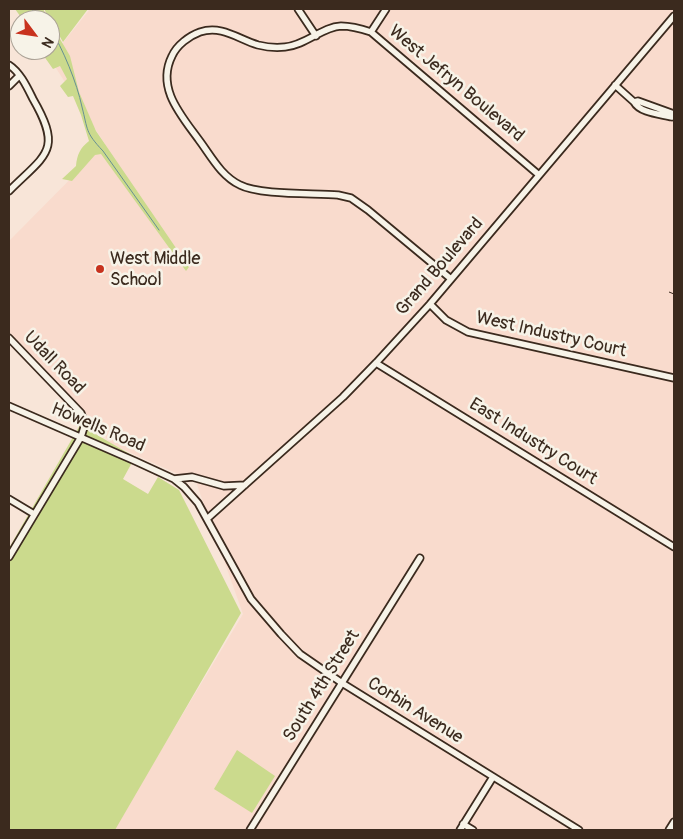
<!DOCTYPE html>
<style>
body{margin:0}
#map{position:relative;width:683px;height:839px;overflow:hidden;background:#f8e5d8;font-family:Pangolin,sans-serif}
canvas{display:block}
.frame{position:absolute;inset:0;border:10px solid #3b2a1e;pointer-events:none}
.north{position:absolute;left:10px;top:10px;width:50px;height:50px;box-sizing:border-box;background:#f7f3e8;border:1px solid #aca397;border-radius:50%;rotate:121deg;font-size:14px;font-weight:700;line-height:20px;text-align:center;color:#3b2a1e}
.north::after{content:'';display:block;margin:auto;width:18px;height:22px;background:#c8321e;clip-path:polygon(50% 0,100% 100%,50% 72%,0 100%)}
</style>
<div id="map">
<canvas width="683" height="839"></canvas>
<div class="frame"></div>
<div class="north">N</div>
</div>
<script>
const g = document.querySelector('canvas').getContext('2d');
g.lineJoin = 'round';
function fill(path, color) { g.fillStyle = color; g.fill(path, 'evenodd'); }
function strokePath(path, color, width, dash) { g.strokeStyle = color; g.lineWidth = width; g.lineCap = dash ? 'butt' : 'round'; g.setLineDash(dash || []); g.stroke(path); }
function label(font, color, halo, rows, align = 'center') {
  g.font = font + ' Pangolin,sans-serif'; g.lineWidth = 5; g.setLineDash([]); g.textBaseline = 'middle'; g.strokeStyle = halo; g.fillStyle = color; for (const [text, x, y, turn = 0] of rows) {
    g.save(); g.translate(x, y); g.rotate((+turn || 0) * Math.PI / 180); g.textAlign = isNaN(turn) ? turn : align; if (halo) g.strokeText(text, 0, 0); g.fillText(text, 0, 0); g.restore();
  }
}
const built = new Path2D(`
 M90 9H674V830H113L243 614 196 482 111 444 95 423 9 332V241L105 144 50 59Z`);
const green = new Path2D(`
 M15 9H43L49 20H23Z
 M44 9H88L63 42Z
 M50 22 70 56 79 92 96 131 189 267 186 271 101 154 95 155 72 181 62 179 76 166C77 155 80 148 89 141L81 115 73 96 68 97 60 86 67 79 60 66 53 69 41 52 42 50H50Z
 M80 425 135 457 123 479 148 494 158 477 179 490 241 613 115 830H9V548Z
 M237 750 275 776 252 813 214 789Z`);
const stream = new Path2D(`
 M31 9 43 20
 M50 28C63 49 77 83 82 107 88 130 85 132 103 151L159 230`);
const minor = new Path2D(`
 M298 9 316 36
 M371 32 386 9
 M9 65C20 72 27 87 33 99 63 151 46 154 9 191
 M615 85 634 102C640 113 660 114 672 117L674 116
 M9 86 19 76
 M634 102 638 101 674 114
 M451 279 368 210 351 198 338 195C313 193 259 195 240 185 221 176 211 156 199 140 181 115 156 88 172 56 177 45 189 36 200 32 222 25 238 39 258 45 266 47 276 48 285 47 306 45 322 27 341 26 351 26 362 29 371 32L539 175
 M430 304 446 320 468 332 674 378
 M9 338 81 413 85 424 81 437 9 557
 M376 363 674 547
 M9 406 135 461 174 479 184 487 198 503 251 599 281 634 300 654 342 683 579 830
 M174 479 192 477 224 486 245 485
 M9 499 34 514
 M208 518 343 397 376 363 430 304 674 16
 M463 824 473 830
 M250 830 420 558
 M460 830 493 777
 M669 830 674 822`);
const rail = new Path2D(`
 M669 292 674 294`);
const markers = [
 [100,269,5,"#c8321e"]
];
const streetNames = [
 ["West Jefryn Boulevard",456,84,40],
 ["Grand Boulevard",440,267,-49],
 ["West Industry Court",551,335,13],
 ["Udall Road",54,363,46],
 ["Howells Road",98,428,23],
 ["East Industry Court",533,442,32],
 ["South 4th Street",322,686,-58],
 ["Corbin Avenue",415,711,32]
];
const poiNames = [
 ["West Middle",110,259],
 ["School",110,280]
];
fill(built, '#f9dbcd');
fill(green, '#cbda8d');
strokePath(stream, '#678f93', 1);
strokePath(minor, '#3b2a1e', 9);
strokePath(minor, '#f7f3e8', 5.5);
strokePath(rail, '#3b2a1e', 1, [8, 4]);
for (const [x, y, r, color] of markers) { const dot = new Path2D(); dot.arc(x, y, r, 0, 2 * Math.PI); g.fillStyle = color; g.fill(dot); strokePath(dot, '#f7f3e8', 2); }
label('18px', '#3b2a1e', '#f7f3e8', streetNames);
label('18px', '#3b2a1e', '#f7f3e8', poiNames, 'left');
</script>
